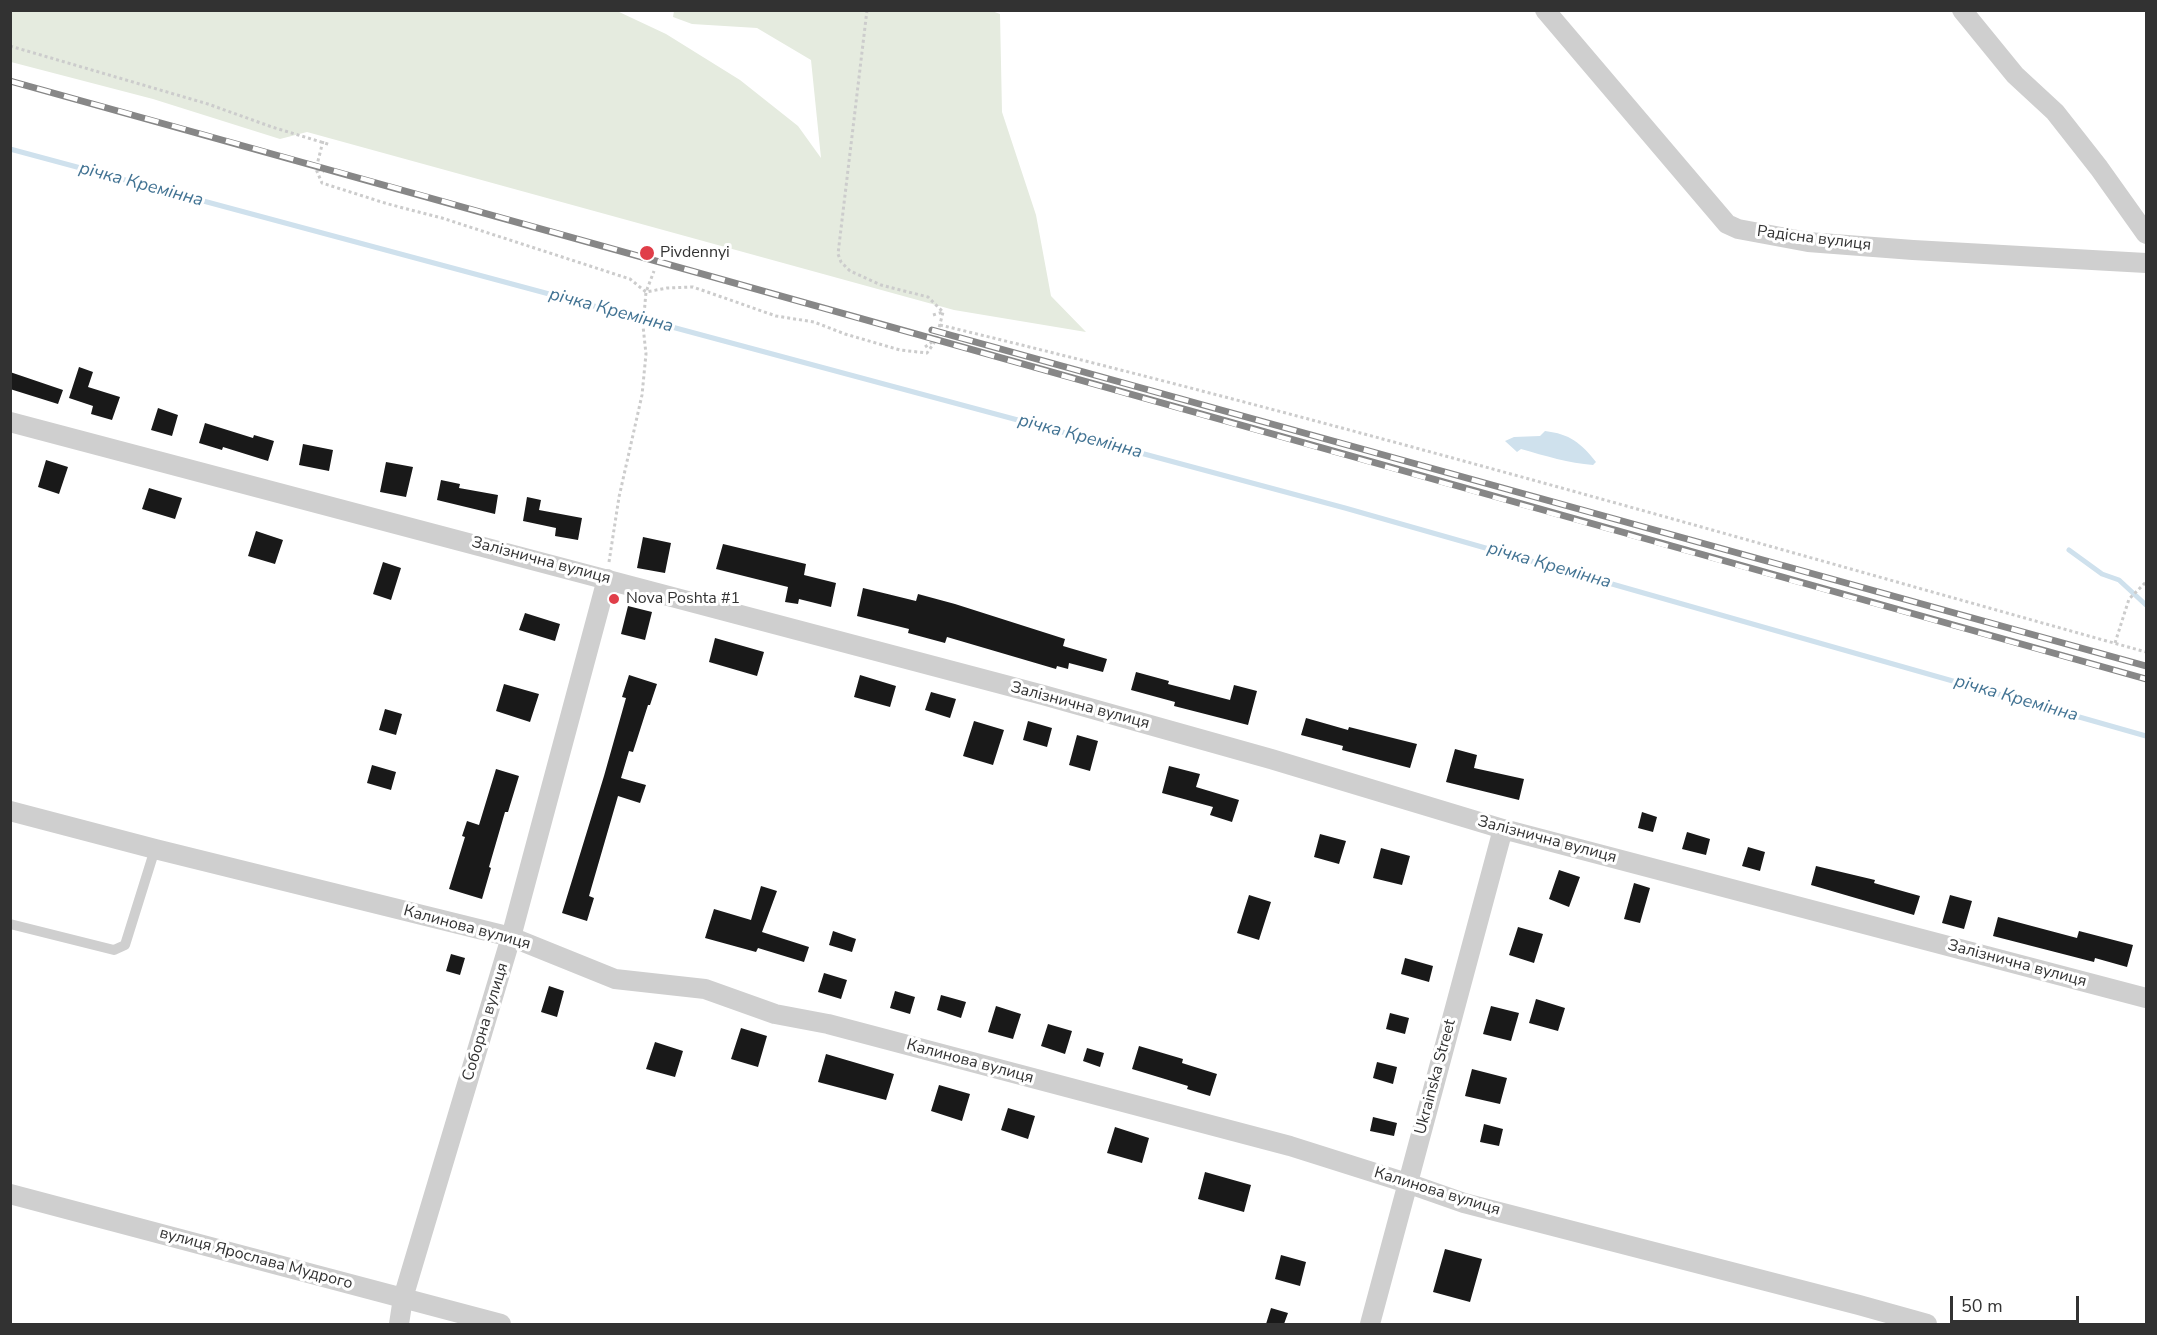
<!DOCTYPE html>
<meta charset="utf-8">
<style>
body{margin:0}
#map{position:relative;width:2157px;height:1335px;overflow:hidden;background:#fff;font-family:"Nunito Sans",sans-serif}
canvas{display:block}
.frame{position:absolute;inset:0;border:12px solid #323232;pointer-events:none}
.scale{position:absolute;left:1950px;top:1296px;width:129px;height:27px;box-sizing:border-box;border:3px solid #323232;border-top:0;padding-left:8px;font-size:18px;line-height:21px;white-space:nowrap;color:#323232;-webkit-text-stroke:4px #fff;paint-order:stroke}
</style>
<div id="map">
<canvas width="2157" height="1335"></canvas>
<div class="frame"></div>
<div class="scale">50 m</div>
</div>
<script>
const g = document.querySelector('canvas').getContext('2d');
g.lineJoin = 'round';
function fill(path, color) { g.fillStyle = color; g.fill(path, 'evenodd'); }
function strokePath(path, color, width, dash) { g.strokeStyle = color; g.lineWidth = width; g.lineCap = dash ? 'butt' : 'round'; g.setLineDash(dash || []); g.stroke(path); }
function label(font, color, halo, rows, align = 'center') {
  g.font = font + ' "Nunito Sans",sans-serif'; g.lineWidth = 6; g.setLineDash([]); g.textBaseline = 'middle'; g.strokeStyle = halo; g.fillStyle = color; for (const [text, x, y, turn = 0] of rows) {
    g.save(); g.translate(x, y); g.rotate((+turn || 0) * Math.PI / 180); g.textAlign = isNaN(turn) ? turn : align; if (halo) g.strokeText(text, 0, 0); g.fillText(text, 0, 0); g.restore();
  }
}
const green = new Path2D(`
 M10 11H617L666 34 740 80 798 126 821 158 811 60 757 28 692 24 673 17 674 11H992L1000 14 1002 112 1036 215 1051 296 1086 332 954 310 307 132 280 139 153 99 11 62Z`);
const water = new Path2D(`
 M1545 431C1570 434 1581 443 1596 462L1593 465C1569 463 1545 456 1521 449L1517 452 1505 441 1514 437 1540 436Z`);
const stream = new Path2D(`
 M10 149 1345 508 2146 736
 M2069 550 2102 574 2119 580 2146 605`);
const building = new Path2D(`
 M79 367 93 372 88 387 120 397 112 420 91 414 93 406 69 398Z
 M10 372 63 390 58 404 10 389Z
 M158 408 178 415 172 436 151 430Z
 M205 423 253 438 254 435 274 441 268 461 223 447 222 450 199 443Z
 M303 444 333 450 329 471 299 465Z
 M46 460 68 467 59 494 38 487Z
 M386 462 413 467 406 497 380 492Z
 M441 480 460 484 459 488 498 495 495 514 437 500Z
 M149 488 182 498 175 519 142 509Z
 M527 497 541 500 539 510 582 518 578 540 555 536 556 528 523 521Z
 M256 531 283 540 275 564 248 556Z
 M643 537 671 543 665 573 637 568Z
 M723 544 806 564 804 575 836 583 831 607 799 599 798 604 785 602 788 587 716 569Z
 M383 562 401 568 391 600 373 594Z
 M863 588 916 601 918 594 955 604 1065 639 1063 646 1107 659 1103 672 1069 663 1068 669 1057 666 1056 669 947 637 945 643 908 633 909 629 857 616Z
 M628 606 652 612 645 640 621 634Z
 M525 613 560 624 555 641 519 630Z
 M715 638 764 652 757 676 709 662Z
 M1136 672 1169 681 1168 684 1230 700 1234 685 1257 691 1248 725 1174 706 1175 702 1131 690Z
 M629 675 657 684 650 705H648L633 752 629 751 621 778 646 785 640 803 618 796 589 896 594 898 587 921 562 913 604 776 626 698 622 697Z
 M860 675 896 686 890 707 854 697Z
 M504 684 539 694 530 722 496 711Z
 M931 692 956 699 950 718 925 710Z
 M385 709 402 714 396 735 379 730Z
 M1306 718 1348 730 1349 727 1417 744 1410 768 1342 750 1343 746 1301 735Z
 M974 721 1004 730 993 765 963 756Z
 M1028 721 1052 728 1047 747 1023 740Z
 M1077 735 1098 741 1090 771 1069 765Z
 M1455 749 1477 755 1474 768 1524 779 1519 800 1446 782Z
 M372 765 396 772 391 790 367 783Z
 M1169 766 1200 774 1196 787 1239 800 1232 822 1210 815 1213 807 1162 793Z
 M496 769 519 776 508 812H505L489 867 491 868 482 899 449 889 465 837 462 836 467 821 479 825Z
 M1642 812 1657 817 1653 832 1638 828Z
 M1687 832 1710 839 1706 855 1682 849Z
 M1320 834 1346 841 1339 864 1314 857Z
 M1748 847 1765 852 1760 871 1742 866Z
 M1381 848 1410 856 1402 885 1373 878Z
 M1816 866 1875 880 1874 883 1920 896 1914 915 1811 885Z
 M1559 870 1580 877 1569 907 1549 899Z
 M1634 883 1650 888 1640 923 1624 919Z
 M761 886 777 891 762 932 809 947 804 962 758 948 756 952 705 938 714 909 751 920Z
 M1249 895 1271 902 1259 940 1237 933Z
 M1950 895 1972 901 1964 929 1942 923Z
 M1998 917 2077 938 2079 931 2133 945 2127 967 2095 958 2094 962 1993 936Z
 M1518 927 1543 934 1534 963 1509 955Z
 M833 931 856 939 852 952 829 945Z
 M451 954 465 958 460 975 446 971Z
 M1405 958 1433 966 1429 982 1401 974Z
 M824 973 847 980 841 999 818 992Z
 M549 986 564 991 557 1017 541 1012Z
 M895 991 915 997 910 1014 890 1008Z
 M941 995 966 1002 961 1018 937 1010Z
 M1536 999 1565 1008 1558 1031 1529 1023Z
 M996 1006 1021 1014 1013 1039 988 1032Z
 M1491 1006 1519 1013 1511 1041 1483 1034Z
 M1390 1013 1409 1018 1405 1034 1386 1029Z
 M1048 1024 1072 1031 1065 1054 1041 1046Z
 M741 1028 767 1036 758 1067 731 1059Z
 M655 1042 683 1051 675 1077 646 1069Z
 M1139 1046 1183 1059 1182 1063 1217 1074 1210 1096 1187 1089 1188 1086 1132 1069Z
 M1087 1048 1104 1053 1100 1067 1083 1061Z
 M826 1054 894 1074 886 1100 818 1082Z
 M1377 1062 1397 1067 1393 1084 1373 1078Z
 M1472 1069 1507 1078 1500 1104 1465 1096Z
 M939 1085 970 1094 962 1121 931 1111Z
 M1008 1108 1035 1116 1028 1139 1001 1130Z
 M1373 1117 1397 1123 1394 1136 1370 1131Z
 M1484 1124 1503 1129 1499 1146 1480 1142Z
 M1115 1127 1149 1138 1142 1163 1107 1153Z
 M1205 1172 1251 1185 1244 1212 1198 1199Z
 M1445 1249 1482 1259 1470 1302 1433 1292Z
 M1281 1255 1306 1262 1300 1286 1275 1279Z
 M1271 1308 1288 1313 1284 1324H1266Z`);
const path = new Path2D(`
 M867 10 838 254 841 262 850 271 881 285 928 297 943 312
 M10 46 208 104 272 127 331 145
 M323 141 316 169 322 183 388 204 442 218 630 279 646 292 667 288 693 287 776 316 814 322 845 334 900 350 927 353 936 340 943 312
 M318 169 324 172
 M933 315 943 312
 M940 325C1345 423 1745 540 2146 652
 M925 347 932 342
 M609 562 619 497 642 395 646 354 643 326 646 292 654 271
 M2115 643 2129 599 2146 582`);
const service = new Path2D(`
 M10 924 114 950 125 945 155 849`);
const minor = new Path2D(`
 M1545 10 1727 224 1738 229 1808 242 1913 250 2146 263
 M1962 10 2015 75 2055 112 2099 168 2146 234
 M10 422 1043 695 1271 759 1503 829 2146 998
 M10 811 155 849 511 937 615 979 705 989 775 1014 828 1024 1290 1146 1407 1183 1464 1203 1859 1305 1927 1324
 M10 1194 501 1324
 M399 1324 403 1298 511 937 607 579
 M1370 1324 1503 829`);
const rail = new Path2D(`
 M10 81C723 277 1434 483 2146 679
 M932 330 2146 666`);
const markers = [
 [647,253,8,"#e03e49"],
 [614,599,6,"#e03e49"]
];
const streetNames = [
 ["Радісна вулиця",1814,239,7],
 ["Залізнична вулиця",541,561,15],
 ["Залізнична вулиця",1080,706,15],
 ["Залізнична вулиця",1547,840,15],
 ["Калинова вулиця",467,928,15],
 ["Залізнична вулиця",2017,964,15],
 ["Соборна вулиця",486,1022,-73],
 ["Калинова вулиця",970,1062,15],
 ["Ukrainska Street",1436,1077,-75],
 ["Калинова вулиця",1437,1192,17],
 ["вулиця Ярослава Мудрого",256,1259,15]
];
const poiNames = [
 ["Pivdennyi",660,253],
 ["Nova Poshta #1",626,599]
];
const waterNames = [
 ["річка Кремінна",141,185,15],
 ["річка Кремінна",611,311,15],
 ["річка Кремінна",1080,437,15],
 ["річка Кремінна",1549,566,16],
 ["річка Кремінна",2016,699,16]
];
fill(green, '#e5ebdf');
fill(water, '#cfe1ed');
strokePath(stream, '#cfe1ed', 5);
fill(building, '#191919');
strokePath(path, '#ccc', 3, [3, 3]);
strokePath(service, '#cfcfcf', 10);
strokePath(minor, '#cfcfcf', 20);
strokePath(rail, '#878787', 7);
strokePath(rail, '#fff', 4.5, [14]);
for (const [x, y, r, color] of markers) { const dot = new Path2D(); dot.arc(x, y, r, 0, 2 * Math.PI); g.fillStyle = color; g.fill(dot); strokePath(dot, '#fff', 2); }
label('16px', '#323232', '#fff', streetNames);
label('16px', '#323232', '#fff', poiNames, 'left');
label('italic 18px', '#427393', '#fff', waterNames);
</script>
